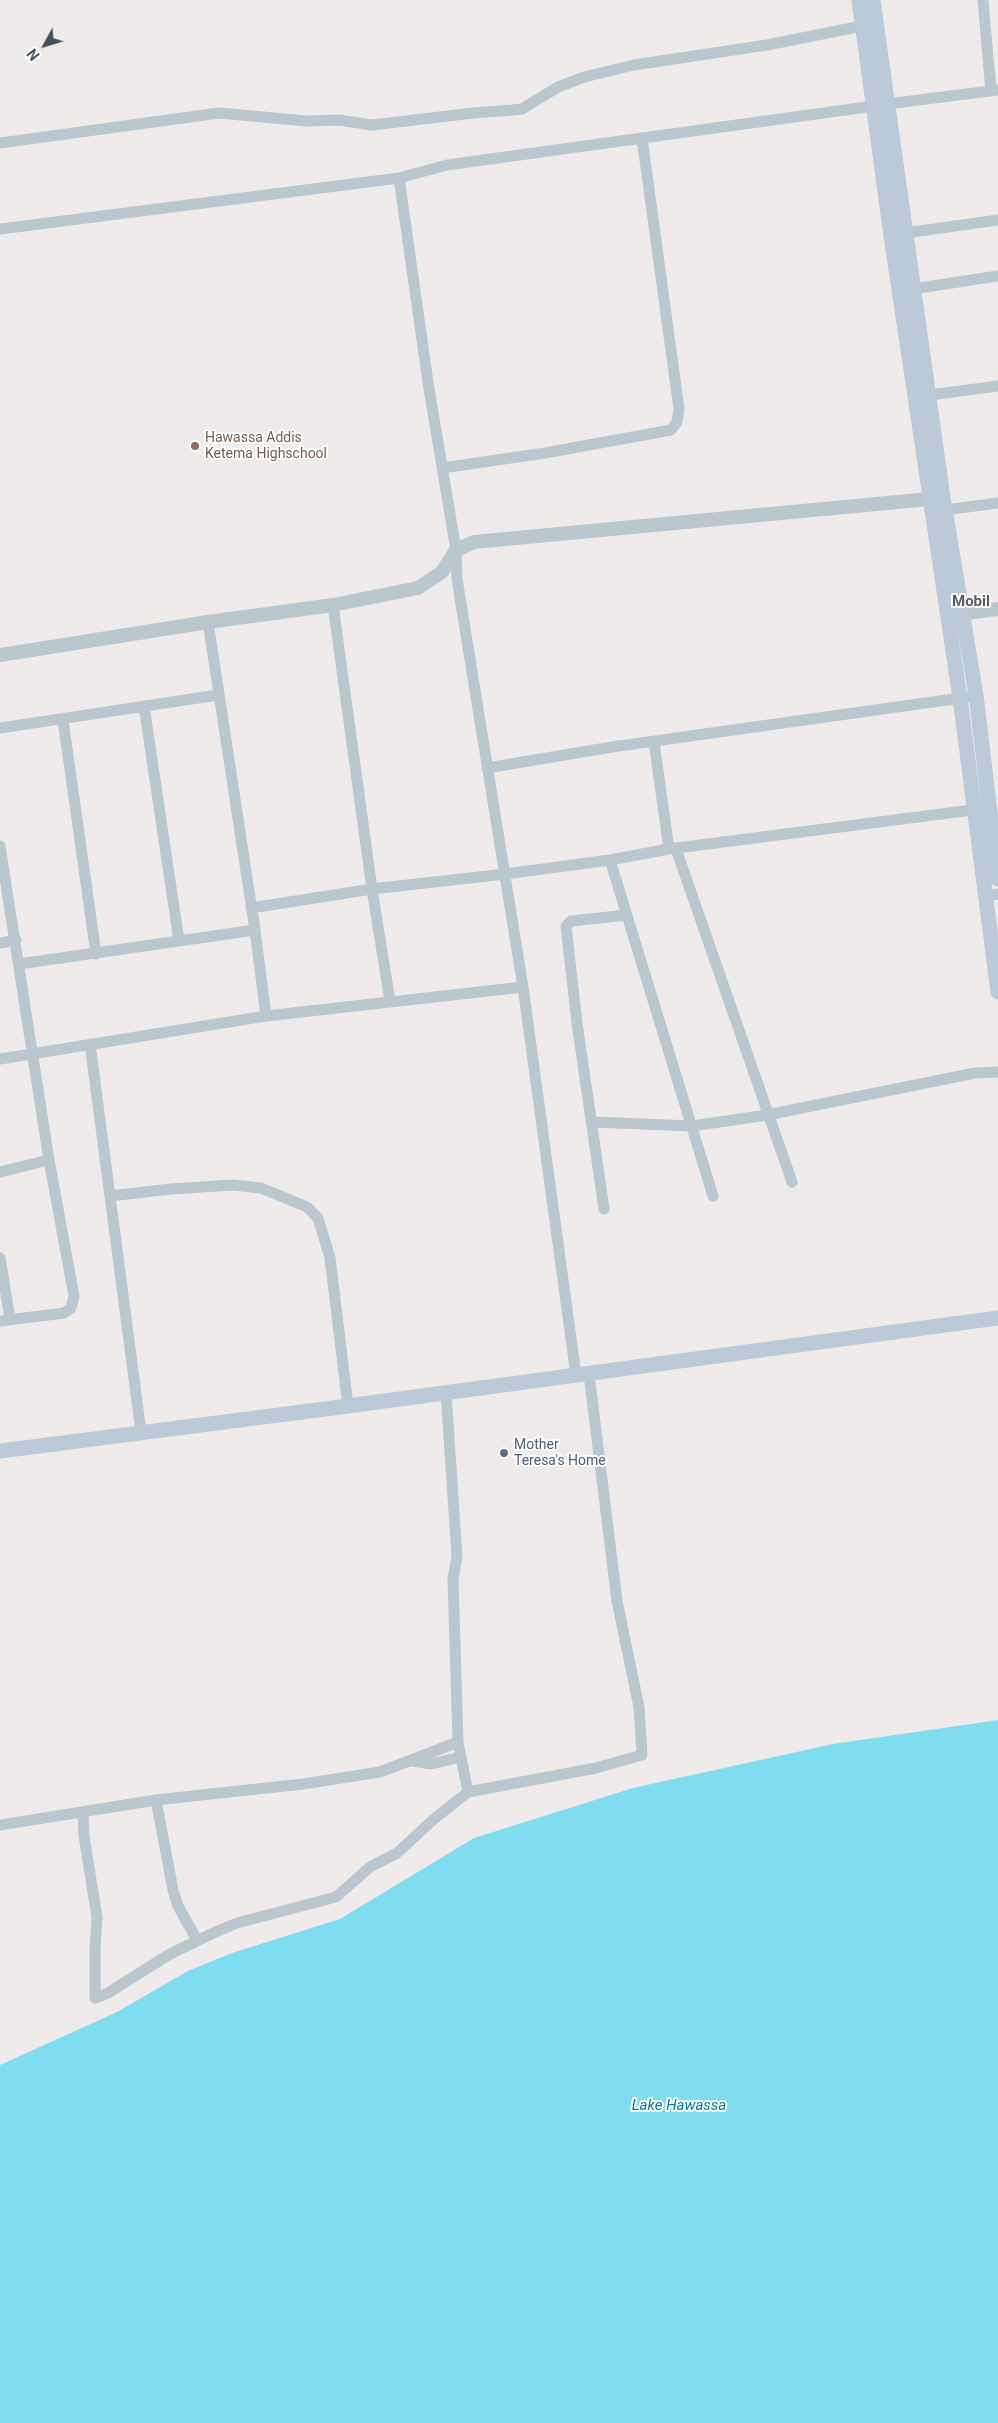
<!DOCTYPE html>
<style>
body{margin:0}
#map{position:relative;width:998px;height:2423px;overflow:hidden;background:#efebeb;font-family:Roboto,sans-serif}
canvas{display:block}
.north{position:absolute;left:20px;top:20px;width:50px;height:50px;-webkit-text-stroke:4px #fff;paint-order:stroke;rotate:231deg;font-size:14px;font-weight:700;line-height:20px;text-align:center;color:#43505a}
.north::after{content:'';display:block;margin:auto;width:18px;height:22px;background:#43505a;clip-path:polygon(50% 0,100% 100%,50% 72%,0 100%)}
</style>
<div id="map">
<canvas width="998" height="2423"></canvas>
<div class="north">N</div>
</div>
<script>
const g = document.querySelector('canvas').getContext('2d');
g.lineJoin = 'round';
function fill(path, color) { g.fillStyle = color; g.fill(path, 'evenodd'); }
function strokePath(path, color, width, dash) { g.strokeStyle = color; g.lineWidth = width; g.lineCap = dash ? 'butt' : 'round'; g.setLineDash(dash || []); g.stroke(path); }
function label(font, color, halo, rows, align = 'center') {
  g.font = font + ' Roboto,sans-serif'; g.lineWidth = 4; g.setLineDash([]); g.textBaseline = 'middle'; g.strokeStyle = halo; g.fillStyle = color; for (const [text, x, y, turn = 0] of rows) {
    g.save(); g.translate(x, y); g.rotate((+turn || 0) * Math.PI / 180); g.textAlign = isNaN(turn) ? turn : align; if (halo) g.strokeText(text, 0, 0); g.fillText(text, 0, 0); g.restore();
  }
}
const water = new Path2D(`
 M998 1720V2423H0V2065L117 2012 188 1971 232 1953 340 1919 474 1838 633 1788 833 1744Z`);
const minor = new Path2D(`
 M983 0 991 91
 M887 104 998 90
 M0 143 219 113 307 121 339 120 372 125 473 113 512 110 522 109 558 87 584 77 634 65 767 45 862 26
 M399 178 429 389 456 550 457 579 523 987 576 1375
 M0 229 399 178 447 165 874 106
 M898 234 998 220
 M906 290 998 276
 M923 396 998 386
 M442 468 545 453 671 430 677 422 679 409 642 138
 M945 510 998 503
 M333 605 372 889 390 1001
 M208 622 255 930 266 1016
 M144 706 179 941
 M63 720 96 954
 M0 728 218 695
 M654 742 669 849
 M487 768 612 747 968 697
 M0 846 49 1160 74 1296 71 1308 64 1313 0 1321
 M676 849 792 1182
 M610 860 713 1196
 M985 896 998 894
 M251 908 372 889 505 874 610 860 669 849 980 809
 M0 943 16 940
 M19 964 255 930
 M90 1044 141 1432
 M0 1059 266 1016 523 987
 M592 1122 692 1126 767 1115 975 1073 998 1072
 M0 1172 49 1160
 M110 1196 171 1189 233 1185 261 1188 307 1207 318 1218 330 1258 348 1406
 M604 1209 577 1023 566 926 571 921 627 915
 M0 1258 10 1319
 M446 1393 457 1556 453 1579 458 1742 468 1792
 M412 1761 431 1764 461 1757
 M156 1800 173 1890 178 1906 197 1940
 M83 1812 84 1836 97 1917 95 1949V1998L108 1993 170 1954 211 1934 237 1923 336 1897 370 1867 397 1853 434 1819 468 1792 596 1768 642 1755 639 1707 617 1601 589 1374
 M0 1825 156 1800 303 1784 380 1772 458 1742`);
const tertiary = new Path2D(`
 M952 615 998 609
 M0 655 208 622 333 605 418 588 442 572 456 550 474 542 940 498`);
const secondary = new Path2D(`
 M859 0 891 236 960 698 998 992
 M873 0 943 497 976 695 998 879
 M0 1451 348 1406 998 1318`);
const markers = [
 [195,446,5,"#8d6e63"],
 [504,1453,5,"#5c6f8a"]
];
const educationNames = [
 ["Hawassa Addis",205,438],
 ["Ketema Highschool",205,454]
];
const serviceNames = [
 ["Mother",514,1445],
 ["Teresa's Home",514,1461]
];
const neighbourhoodNames = [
 ["Mobil",971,602]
];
const waterNames = [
 ["Lake Hawassa",679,2106]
];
fill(water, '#80ddf0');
strokePath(minor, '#bbc7cf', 11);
strokePath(tertiary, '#bbc7cf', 14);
strokePath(secondary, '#bccad7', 15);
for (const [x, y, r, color] of markers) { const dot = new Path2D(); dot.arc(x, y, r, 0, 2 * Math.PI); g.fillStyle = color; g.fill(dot); strokePath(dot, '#fff', 2); }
label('14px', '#785e54', '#fff', educationNames, 'left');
label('14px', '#4e5e75', '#fff', serviceNames, 'left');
label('bold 15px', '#585c61', '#fff', neighbourhoodNames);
label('italic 15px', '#067c95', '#fff', waterNames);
</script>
